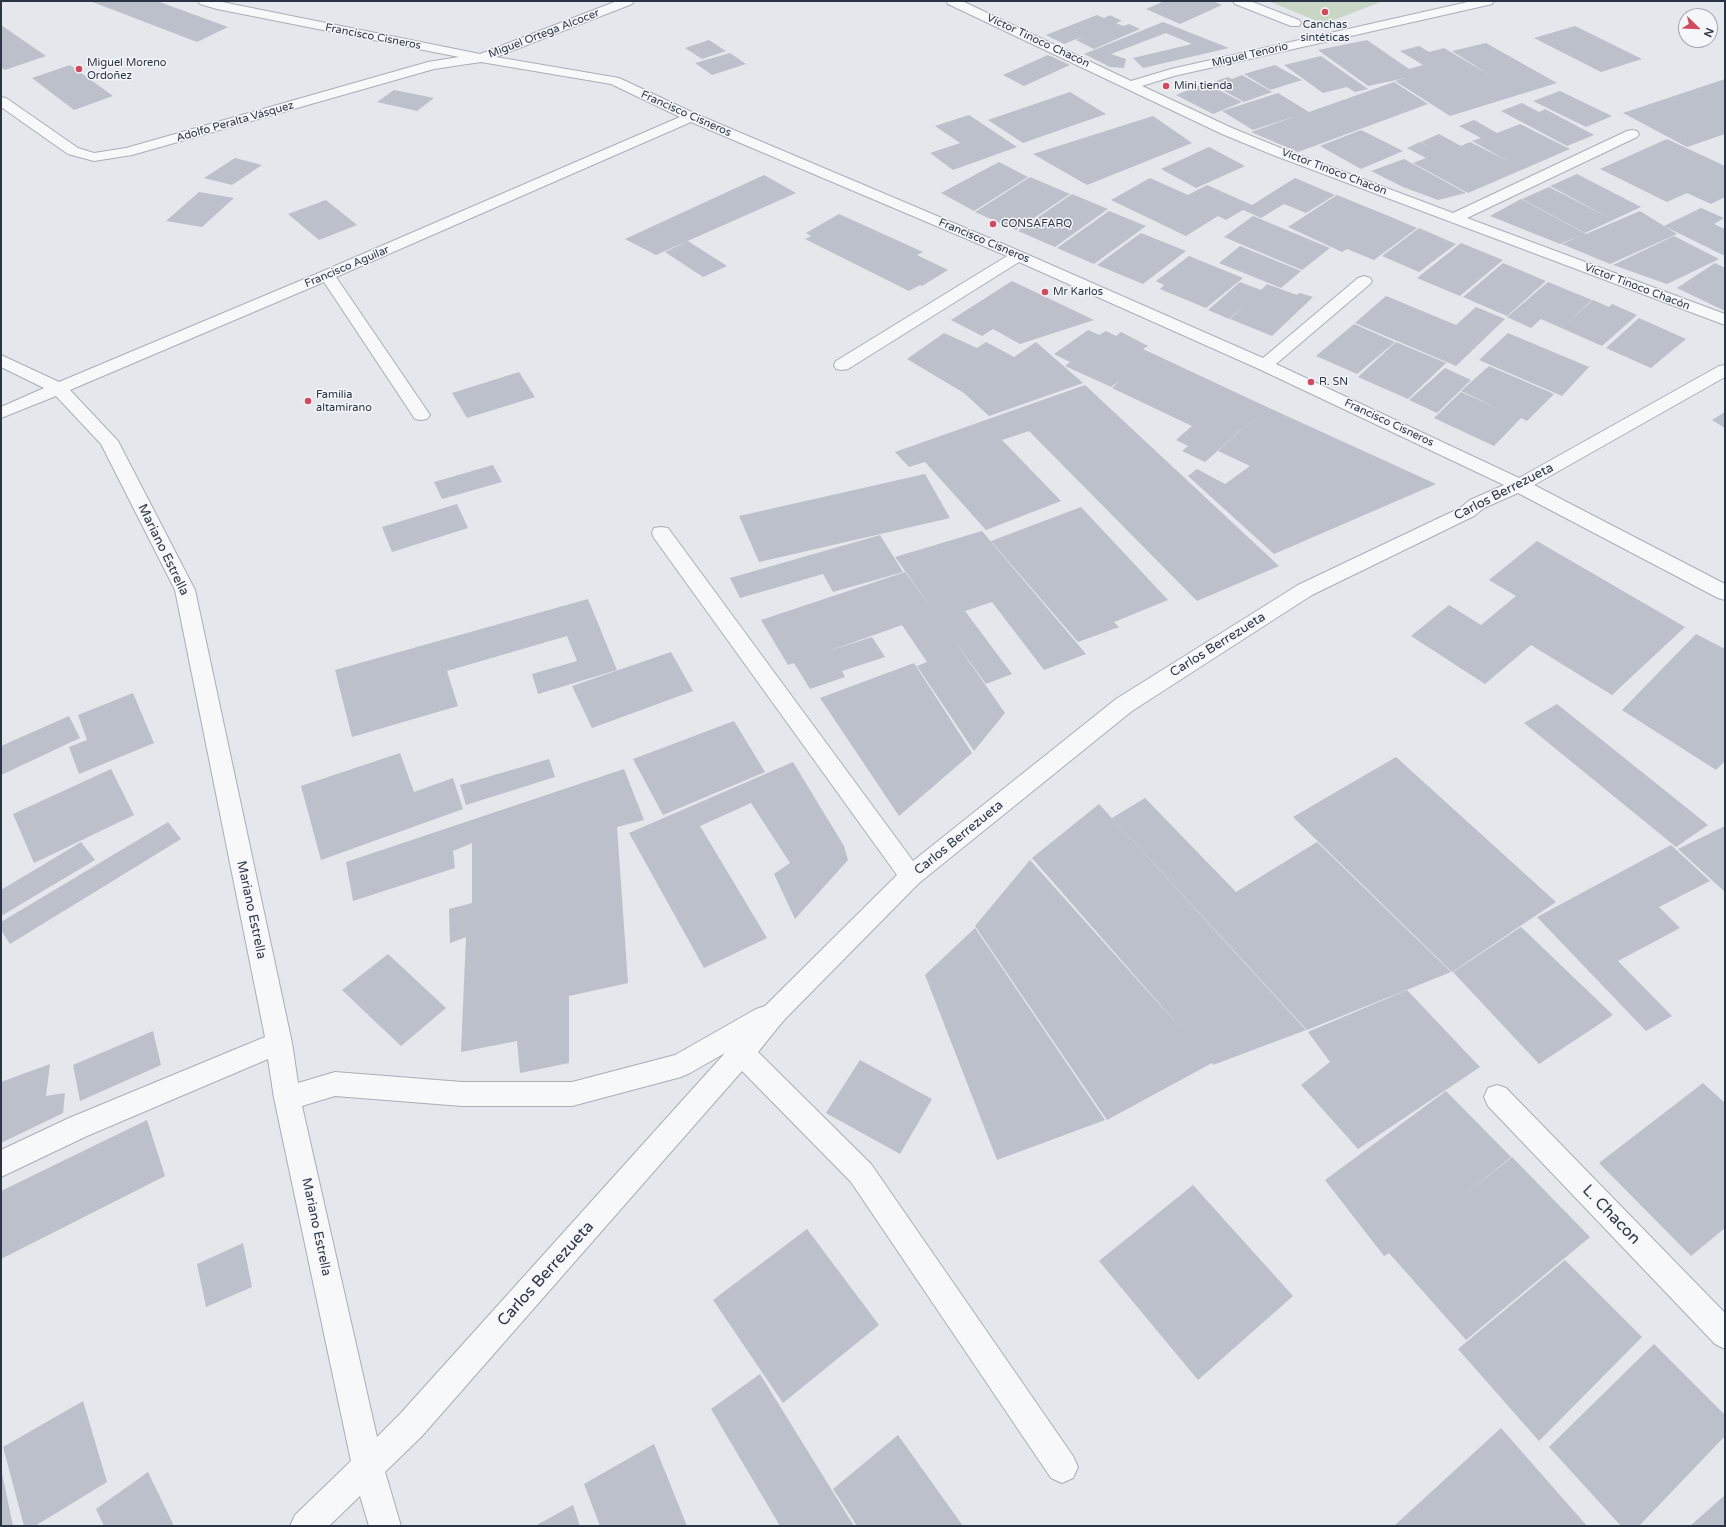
<!DOCTYPE html>
<meta charset="utf-8">
<style>
body{margin:0}
#map{position:relative;width:1726px;height:1527px;overflow:hidden;background:#e4e7ec;font-family:"Varela Round",sans-serif}
canvas{display:block}
.frame{position:absolute;inset:0;border:2px solid #2b3445;pointer-events:none}
.north{position:absolute;left:1678px;top:8px;width:40px;height:40px;box-sizing:border-box;background:#f4f6f9;border:1px solid #a4a8b1;border-radius:50%;rotate:113deg;font-size:11px;font-weight:700;line-height:16px;text-align:center;color:#2b3445}
.north::after{content:'';display:block;margin:auto;width:14px;height:18px;background:#d1495b;clip-path:polygon(50% 0,100% 100%,50% 72%,0 100%)}
</style>
<div id="map">
<canvas width="1726" height="1527"></canvas>
<div class="frame"></div>
<div class="north">N</div>
</div>
<script>
const g = document.querySelector('canvas').getContext('2d');
g.lineJoin = 'round';
function fill(path, color) { g.fillStyle = color; g.fill(path, 'evenodd'); }
function strokePath(path, color, width, dash) { g.strokeStyle = color; g.lineWidth = width; g.lineCap = dash ? 'butt' : 'round'; g.setLineDash(dash || []); g.stroke(path); }
function label(font, color, halo, rows, align = 'center') {
  g.font = font + ' "Varela Round",sans-serif'; g.lineWidth = 3; g.setLineDash([]); g.textBaseline = 'middle'; g.strokeStyle = halo; g.fillStyle = color; for (const [text, x, y, turn = 0] of rows) {
    g.save(); g.translate(x, y); g.rotate((+turn || 0) * Math.PI / 180); g.textAlign = isNaN(turn) ? turn : align; if (halo) g.strokeText(text, 0, 0); g.fillText(text, 0, 0); g.restore();
  }
}
const green = new Path2D(`
 M1268 1H1383L1324 24Z`);
const building = new Path2D(`
 M90 1H157L228 27 197 42Z
 M1165 1H1213L1222 5 1180 24 1146 9Z
 M1097 15 1104 18 1110 15 1122 21 1116 23 1123 26 1129 24 1140 29 1094 49 1076 40 1084 36 1064 44 1046 35Z
 M1163 22 1229 48 1143 68 1133 58 1192 44 1166 33 1111 54 1126 59 1124 68 1110 67 1084 54Z
 M1 25 46 56 5 70 1 67Z
 M1575 26 1642 59 1601 72 1534 38Z
 M709 40 726 51 702 59 685 48Z
 M1367 40 1409 69 1423 65 1400 51 1419 46 1429 52 1444 48 1491 76 1452 51 1486 43 1557 83 1450 116 1395 81 1406 78 1368 86 1318 50Z
 M730 53 746 64 712 75 695 63Z
 M1048 55 1070 65 1024 86 1003 75Z
 M1321 56 1368 89 1355 92 1347 87 1323 93 1284 65Z
 M70 65 113 96 74 110 32 78Z
 M1275 65 1302 80 1270 90 1244 74Z
 M1242 75 1272 92 1244 102 1210 83 1228 77 1232 79Z
 M1725 79V134L1687 147 1623 113Z
 M1394 82 1428 104 1298 152 1251 132 1299 115 1253 130 1222 111 1278 93 1309 112Z
 M1205 83 1242 102 1213 114 1176 95Z
 M394 90 434 98 417 111 377 102Z
 M1560 91 1612 116 1586 127 1533 101Z
 M1070 92 1106 114 1023 143 988 120Z
 M1522 103 1539 112 1545 109 1594 135 1567 146 1501 111Z
 M969 115 1017 147 953 170 930 153 960 143 935 126Z
 M1153 116 1192 143 1087 185 1033 154Z
 M1474 120 1497 133 1520 124 1570 149 1468 193 1413 163 1426 158 1407 148 1420 142 1435 150 1421 142 1439 134 1461 146 1470 142 1508 161 1472 141 1481 138 1459 126Z
 M1361 130 1403 151 1361 169 1320 146Z
 M1667 139 1725 166V197L1711 204 1687 193 1667 202 1600 169Z
 M1209 147 1245 166 1196 188 1161 169Z
 M235 158 262 165 232 185 204 178Z
 M1404 159 1466 193 1438 200 1403 187 1371 171Z
 M999 162 1028 177 974 211 941 193Z
 M1577 174 1641 207 1613 220 1550 186Z
 M764 175 796 193 656 255 625 239Z
 M1030 177 1070 194 1016 230 975 212Z
 M1150 178 1188 195 1207 185 1252 205 1295 178 1335 195 1306 213 1284 204 1261 218 1243 210 1248 207 1226 220 1218 216 1186 236 1111 200Z
 M1549 187 1613 220 1585 233 1522 199Z
 M199 192 234 198 202 227 166 221Z
 M1072 194 1108 209 1055 247 1018 231Z
 M1337 195 1391 217 1417 228 1374 260 1347 249 1342 252 1288 227Z
 M1521 199 1586 234 1640 211 1677 234 1610 264 1562 244 1585 234 1560 244 1490 216Z
 M326 200 357 225 319 240 288 214Z
 M1701 208 1724 218 1714 224 1725 229V256L1664 226Z
 M1109 211 1146 226 1094 264 1057 248Z
 M839 214 923 252 917 255 948 270 922 286 920 285 909 291 805 239 811 236 806 233Z
 M1253 216 1330 248 1302 270 1224 237Z
 M1419 228 1456 244 1419 272 1382 256Z
 M1141 233 1186 251 1143 284 1097 265Z
 M1674 236 1719 259 1667 284 1613 265Z
 M688 241 727 266 703 277 665 252Z
 M1461 243 1503 260 1460 296 1417 278Z
 M1240 246 1301 271 1281 288 1219 263Z
 M1189 256 1243 278 1206 308 1160 289 1164 285 1156 281Z
 M1503 263 1546 281 1507 316 1463 297Z
 M1715 263 1725 268V311L1677 288Z
 M1012 281 1094 320 1020 344 993 329 982 336 951 320Z
 M1240 282 1261 290 1267 284 1297 295 1300 293 1313 297 1272 336 1230 319 1245 304 1229 319 1208 310Z
 M1548 282 1592 300 1565 325 1593 300 1609 307 1612 304 1637 315 1602 346 1541 319 1531 328 1507 317Z
 M1386 296 1456 325 1476 307 1505 319 1456 366 1355 323Z
 M1639 318 1686 339 1651 368 1606 348Z
 M1354 324 1395 342 1357 374 1316 356Z
 M1088 330 1099 335 1106 331 1116 336 1121 332 1148 346 1143 349 1267 407 1205 462 1182 451 1188 446 1176 440 1192 426 1112 388 1119 381 1111 387 1065 366 1070 362 1054 354Z
 M944 333 977 348 986 342 1014 357 1036 342 1083 383 989 416 964 393 907 359Z
 M1508 333 1589 367 1562 396 1479 360Z
 M1396 342 1446 363 1408 399 1358 377Z
 M1489 366 1554 394 1527 421 1521 418 1494 446 1434 418 1461 392 1499 409 1461 391Z
 M1445 368 1471 380 1437 413 1409 400Z
 M519 372 535 397 467 418 452 393Z
 M1085 385 1279 566 1197 601 1029 431 1002 440 1061 501 986 530 925 462 909 467 895 452Z
 M1267 407 1436 484 1274 554 1188 476 1197 469 1225 484 1250 466 1218 451Z
 M1725 412V428L1712 420Z
 M493 465 502 482 442 499 434 482Z
 M925 474 950 518 759 562 739 516Z
 M457 504 468 528 392 552 382 527Z
 M1081 507 1168 600 1114 622 1119 627 1078 642 991 541Z
 M982 531 1086 654 1044 670 992 602 965 611 1012 674 986 684 954 640 1005 713 974 751 917 666 927 662 902 625 826 652 872 637 885 657 842 671 845 677 810 689 794 663 788 665 761 620 905 572 936 614 895 557Z
 M880 535 903 572 833 592 823 574 740 598 730 578Z
 M1537 541 1685 627 1612 695 1531 645 1485 684 1411 636 1449 605 1481 625 1516 596 1489 580Z
 M588 599 617 670 538 694 532 674 577 661 567 636 447 671 458 706 352 737 335 670Z
 M1696 634 1725 649V761L1716 770 1622 710Z
 M671 652 693 691 592 728 572 686Z
 M914 663 972 753 899 816 820 698Z
 M133 693 154 743 79 774 69 747 87 740 78 715Z
 M1557 704 1708 825 1676 847 1524 723Z
 M69 716 80 738 1 775V746Z
 M734 721 765 772 663 815 633 759Z
 M400 753 414 792 453 778 463 809 321 860 301 786Z
 M1396 757 1556 902 1452 972 1293 817Z
 M549 759 555 777 466 805 460 785Z
 M793 762 844 846 848 860 795 919 774 874 790 863 751 803 700 826 767 938 704 968 629 833Z
 M111 769 134 815 34 863 13 814Z
 M624 769 644 820 617 827 628 983 569 996V1063L520 1073 517 1041 461 1052 466 937 450 943 449 909 472 903V843L453 851 455 868 353 901 346 862Z
 M1145 798 1236 892 1317 842 1451 972 1307 1030 1112 818Z
 M1099 804 1306 1030 1213 1065 1212 1063 1107 1120 975 926 1030 860 1186 1034 1032 858Z
 M168 822 181 839 10 944 1 930V922Z
 M1725 826V892L1678 849Z
 M81 842 95 860 1 916V890Z
 M1671 845 1710 881 1659 907 1680 928 1618 961 1672 1016 1646 1031 1537 917Z
 M1521 927 1613 1015 1539 1064 1453 972Z
 M975 928 1105 1120 997 1160 925 975Z
 M388 954 446 1008 401 1046 342 990Z
 M1407 990 1480 1067 1358 1149 1301 1085 1330 1062 1308 1032Z
 M153 1031 161 1065 80 1101 73 1065Z
 M860 1060 932 1099 900 1154 826 1113Z
 M50 1064 46 1096 65 1093 63 1113 1 1143V1082Z
 M1703 1083 1725 1103V1228L1691 1256 1599 1163Z
 M1446 1091 1511 1157 1463 1196 1512 1157 1590 1237 1466 1340 1389 1253 1384 1256 1325 1180Z
 M147 1120 165 1176 1 1259V1191Z
 M1193 1185 1293 1296 1198 1380 1099 1261Z
 M807 1229 879 1325 783 1403 713 1300Z
 M243 1243 252 1287 206 1307 197 1264Z
 M1565 1260 1642 1337 1539 1441 1458 1349Z
 M1654 1344 1725 1415V1436L1639 1526H1621L1549 1447Z
 M760 1374 854 1526H780L711 1409Z
 M83 1401 107 1482 35 1526H24L3 1447Z
 M1501 1428 1587 1526H1394Z
 M898 1435 963 1526H857L833 1489Z
 M654 1444 687 1526H600L584 1484Z
 M148 1472 174 1526H104L96 1509Z
 M1 1473H2L13 1526H1Z
 M1725 1495V1526H1690Z
 M573 1505 580 1526H535Z`);
const minor = new Path2D(`
 M198 1H217L480 54 617 1H634L632 4 496 57 619 78 696 114 1008 246 1263 358 1358 278 1364 276 1370 278 1372 281 1370 284 1276 364 1519 478 1719 366 1725 365V377L1534 485 1725 584V600L1718 598 1518 493 1484 508 1474 516 1312 595 1132 711 919 883 784 1020 758 1052 871 1164 1073 1456 1078 1467 1073 1478 1062 1483 1051 1478 851 1182 742 1071 422 1436 385 1472 401 1526H369L360 1496 329 1526H290L295 1515 351 1461 274 1098 268 1059 87 1136 1 1177V1150L69 1118 265 1037 175 590 101 444 56 396 1 418V407L44 388 1 367V355L59 382 321 272 680 117 611 84 481 62 434 69 132 155 94 161 68 154 1 107V97L6 98 78 148 94 153 126 148 428 62 459 57 217 9 200 4ZM691 122 1007 256 836 361 834 365 836 369 842 370 848 369 1019 262 1259 369 1504 485 1470 500 1460 508 1298 585 1116 699 913 861 668 528 661 527 654 528 652 533 654 538 897 875 765 1006 756 1009 675 1055 572 1082H462L335 1072 298 1083 292 1043 195 590 118 441 70 390 324 282 415 419 421 420 427 419 430 415 336 277ZM725 1053 400 1414 377 1437 302 1106 335 1096 462 1106H572L681 1077 690 1073Z
 M946 1H962L1131 81 1171 69 1472 1H1494L1492 4 1488 5 1174 76 1142 86 1232 128 1283 149 1453 213 1627 131 1632 130 1637 131 1639 134 1637 137 1467 218 1725 314V325L1273 155 1222 134 948 4Z
 M1233 1H1250L1299 20 1301 23 1299 26H1291L1235 4Z
 M1497 1085 1506 1088 1725 1313V1349L1715 1344 1488 1106 1484 1097 1488 1088Z`);
const markers = [
 [1325,12,4,"#d1495b"],
 [79,69,4,"#d1495b"],
 [1166,86,4,"#d1495b"],
 [993,224,4,"#d1495b"],
 [1045,292,4,"#d1495b"],
 [1311,382,4,"#d1495b"],
 [308,401,4,"#d1495b"]
];
const farPoinames = [
 ["Canchas",1325,25,"center"],
 ["sintéticas",1325,38,"center"],
 ["Miguel Moreno",87,63],
 ["Ordoñez",87,76],
 ["Mini tienda",1174,86],
 ["CONSAFARQ",1001,224],
 ["Mr Karlos",1053,292],
 ["R. SN",1319,382],
 ["Familia",316,395],
 ["altamirano",316,408]
];
const farStreetnames = [
 ["Miguel Ortega Alcocer",544,34,-21],
 ["Francisco Cisneros",373,37,11],
 ["Víctor Tinoco Chacón",1038,41,25],
 ["Miguel Tenorio",1250,55,-13],
 ["Francisco Cisneros",686,114,24],
 ["Adolfo Peralta Vásquez",235,122,-16],
 ["Víctor Tinoco Chacón",1334,172,21],
 ["Francisco Cisneros",984,241,23],
 ["Francisco Aguilar",347,267,-23],
 ["Víctor Tinoco Chacón",1637,287,21],
 ["Francisco Cisneros",1389,423,25]
];
const streetNames = [
 ["Carlos Berrezueta",1504,492,-27],
 ["Mariano Estrella",163,550,64],
 ["Carlos Berrezueta",1218,645,-32],
 ["Carlos Berrezueta",959,838,-39],
 ["Mariano Estrella",251,910,78],
 ["Mariano Estrella",316,1227,78]
];
const nearStreetnames = [
 ["L. Chacon",1611,1215,46],
 ["Carlos Berrezueta",546,1274,-48]
];
fill(green, '#c9d6c5');
fill(building, '#bbc0ca');
strokePath(minor, '#a9aeb7', 2);
fill(minor, '#f7f8fa');
for (const [x, y, r, color] of markers) { const dot = new Path2D(); dot.arc(x, y, r, 0, 2 * Math.PI); g.fillStyle = color; g.fill(dot); strokePath(dot, '#f4f6f9', 1.5); }
label('11px', '#2b3445', '#f4f6f9', farPoinames, 'left');
label('11px', '#2b3445', '#f4f6f9', farStreetnames);
label('13px', '#2b3445', '#f4f6f9', streetNames);
label('16px', '#2b3445', '#f4f6f9', nearStreetnames);
</script>
